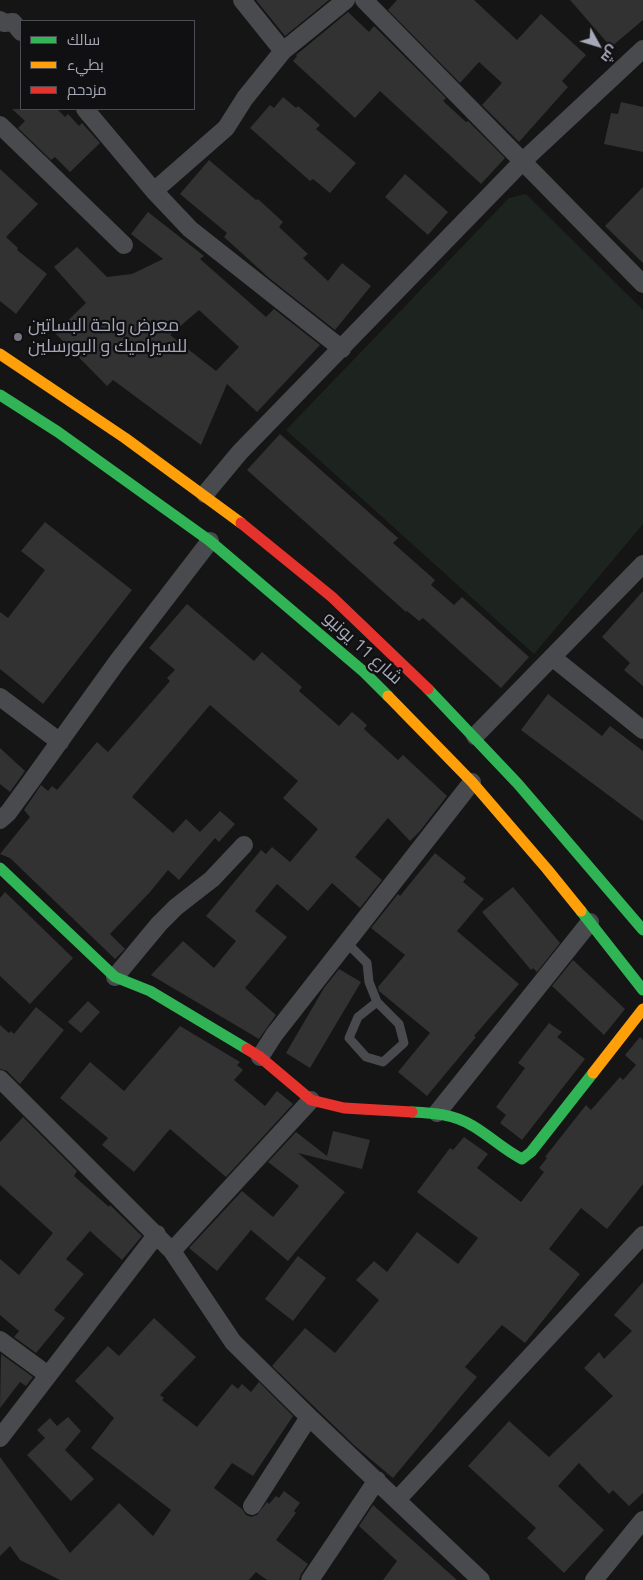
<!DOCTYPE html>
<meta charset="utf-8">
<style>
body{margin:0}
#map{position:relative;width:643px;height:1580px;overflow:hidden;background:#151515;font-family:"Titillium Web",Cairo,sans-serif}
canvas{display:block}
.legend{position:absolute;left:20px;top:20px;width:175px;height:90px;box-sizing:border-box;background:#100f11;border:1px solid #4c4c53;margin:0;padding:6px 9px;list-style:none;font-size:15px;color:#a6a8b7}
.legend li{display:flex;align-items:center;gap:10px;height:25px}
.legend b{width:25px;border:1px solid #4c4c53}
.north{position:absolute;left:573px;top:20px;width:50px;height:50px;-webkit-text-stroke:4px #100f11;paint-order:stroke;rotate:129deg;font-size:14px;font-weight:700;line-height:20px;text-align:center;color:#a6a8b7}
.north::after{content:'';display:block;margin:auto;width:18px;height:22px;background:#a6a8b7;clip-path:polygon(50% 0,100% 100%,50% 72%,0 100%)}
</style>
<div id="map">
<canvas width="643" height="1580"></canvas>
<ul class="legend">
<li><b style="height:6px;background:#30b455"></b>سالك</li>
<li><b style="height:6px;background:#ff9f0a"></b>بطيء</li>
<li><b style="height:6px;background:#e5322d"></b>مزدحم</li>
</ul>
<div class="north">ش</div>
</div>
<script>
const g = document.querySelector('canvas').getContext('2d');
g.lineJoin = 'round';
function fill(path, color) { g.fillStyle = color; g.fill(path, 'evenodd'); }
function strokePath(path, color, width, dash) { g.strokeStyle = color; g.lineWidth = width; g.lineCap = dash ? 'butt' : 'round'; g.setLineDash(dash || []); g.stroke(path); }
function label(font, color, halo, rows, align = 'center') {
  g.font = font + ' "Titillium Web",Cairo,sans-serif'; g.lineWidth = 4.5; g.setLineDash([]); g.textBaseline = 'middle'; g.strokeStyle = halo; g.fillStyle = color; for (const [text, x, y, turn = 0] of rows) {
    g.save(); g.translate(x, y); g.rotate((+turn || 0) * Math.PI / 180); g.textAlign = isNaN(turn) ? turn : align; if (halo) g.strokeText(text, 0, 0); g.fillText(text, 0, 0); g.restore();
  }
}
const green = new Path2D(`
 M526 194 643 310V524L534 654 286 430 509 198Z`);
const building = new Path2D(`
 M256 0H329L285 36Z
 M397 0H474L517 40 541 14 586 55 562 81 568 87 519 142 482 105 502 83 479 62 460 83 388 10Z
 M570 0H643V20L611 47Z
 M348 12 369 32 374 26 446 98 443 101 466 122 468 121 505 158 481 184 380 91 355 118 293 61 297 56 296 55Z
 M283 97 296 108 298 106 320 125 316 129 356 163 330 193 313 179 310 181 250 128 270 105 274 108Z
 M621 102 643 107V152L604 144 611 113 618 114Z
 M12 109H57L65 117 68 114 79 126 82 123 100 143 70 172 55 157 51 160 18 128 25 121Z
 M209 160 256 200 258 199 283 222 279 227 308 254 303 258 328 281 342 263 371 286 335 330 269 278 224 237 227 233 180 194Z
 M0 169 38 204 6 237 18 248 17 250 47 274 16 314 0 301Z
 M405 174 448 212 428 235 385 197Z
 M643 187V263L605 226Z
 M148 212 204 256 200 259 266 317 274 309 320 345 257 412 227 384 201 445 113 380 107 386 55 333 86 303 54 267 77 247 107 277 132 274 163 259 131 234ZM199 310 239 347 216 371 170 335Z
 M280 434 398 538 393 543 435 580 431 585 454 605 462 597 529 657 501 688 423 618 419 621 407 611 406 612 247 470Z
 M45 522 132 590 43 704 0 669V612L8 618 45 570 21 551Z
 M643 591V686L624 670 630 663 602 637Z
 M187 604 254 661 262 652 302 687 299 691 339 726 352 712 367 725 364 729 398 760 403 755 447 796 420 831 410 841 388 818 355 857 382 880 360 908 332 883 308 911 277 884 255 911 287 937 245 988 276 1015 259 1039 151 975 183 941 214 968 236 941 206 916 261 850 266 854 272 847 290 862 318 829 283 798 298 781 210 705 132 797 173 833 186 819 200 832 220 811 235 824 219 842 215 838 179 880 168 870 150 892 110 934 125 949 115 959 10 858 0 854 30 817 24 810 41 785 48 791 52 786 57 790 97 742 108 752 170 681 167 678 175 670 149 648Z
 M548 694 602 736 610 726 643 751V821L521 730Z
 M0 748 25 771 10 792 0 784Z
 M435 853 466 878 463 882 484 899 457 931 519 984 474 1036 476 1037 427 1096 398 1072 430 1033 379 991 378 987 405 955 371 928 398 894 400 896Z
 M513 887 560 943 537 972 533 968 531 970 482 912Z
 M5 892 73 958 30 1004 0 976V898Z
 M573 960 625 1009 604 1035 552 986Z
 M339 969 361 982 310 1068 286 1053 324 988Z
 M88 1001 100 1012 81 1033 68 1022Z
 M36 1007 64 1030 20 1084 7 1071 0 1069V1025L9 1033 11 1031 14 1034Z
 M549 1023 562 1032 557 1037 585 1059 522 1140 500 1123 506 1115 496 1107 525 1068 518 1063Z
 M180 1026 240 1062 237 1065 243 1070 234 1080 265 1106 277 1091 293 1104 226 1177 170 1129 134 1172 102 1145 108 1138 60 1098 90 1062 124 1091Z
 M640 1037 643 1040V1184L607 1229 581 1208 549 1249 580 1274 525 1343 502 1325 465 1367 477 1377 393 1478 355 1446 272 1366 305 1328 335 1353 379 1300 356 1280 374 1261 387 1272 417 1232 458 1264 478 1238 417 1192 450 1148 453 1150 464 1137 488 1154 477 1168 521 1202 544 1172 539 1168 547 1158 545 1157 586 1105 591 1110 620 1077 623 1080 636 1065 625 1055Z
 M23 1117 77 1171 74 1176 109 1207 110 1205 142 1236 122 1260 90 1231 66 1259 84 1274 54 1310 65 1318 36 1353 14 1337 19 1331 0 1315V1259L19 1275 53 1233 0 1185V1142Z
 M333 1131 370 1140 362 1169 298 1153 345 1192 288 1261 251 1230 217 1271 189 1248 242 1191 273 1217 299 1186 268 1162 296 1132 327 1156Z
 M298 1256 326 1278 293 1321 265 1299Z
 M643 1282V1493L629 1506 613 1490 609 1494 579 1463 558 1486 604 1530 564 1573 527 1538 536 1528 468 1466 509 1421 549 1457 613 1396 584 1368 599 1352 604 1359 632 1331 614 1315Z
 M154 1318 196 1357 160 1395 164 1398 162 1400 197 1427 232 1384 238 1389 242 1384 251 1392 259 1382 293 1416 253 1476 232 1463 214 1488 242 1509 246 1515 251 1517 257 1515 267 1502 269 1504 276 1496 279 1498 284 1491 300 1503 294 1511 296 1513 276 1540 308 1564 301 1574 299 1580H267L256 1572 249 1580H60L20 1560 10 1546 0 1556V1457L70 1553 119 1503 153 1536 171 1510 91 1448 114 1418 75 1381 108 1346 119 1356Z
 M1 1354 33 1377 26 1386 20 1382 0 1408Z
 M68 1417 81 1431 65 1450 94 1479 71 1501 27 1455 45 1438 37 1430 50 1418 57 1426Z
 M373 1505 457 1580H383L397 1561 359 1526Z`);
const lane = new Path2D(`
 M347 943 367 963 369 982 377 1002 399 1024 404 1043 383 1062 366 1057 349 1038 358 1017 377 1002`);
const street = new Path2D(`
 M242 0 283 51 346 0
 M364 0 643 284
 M0 20 4 23 13 22 21 32
 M85 109 154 191 190 229 342 349
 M0 125 124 245
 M154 191 226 128 245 98 283 51
 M205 494 240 452 523 161 643 49
 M552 657 643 730
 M0 697 60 742
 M475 736 643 564
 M0 820 8 813 27 787 117 662 210 541
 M115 977 159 924 176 907 212 879 244 845
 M260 1057 274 1035 472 782
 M0 1079 172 1251 233 1342 309 1417 481 1580
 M437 1113 590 922
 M172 1251 311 1100
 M0 1340 48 1375
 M0 1438 157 1234
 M397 1500 643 1235
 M252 1506 309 1417
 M310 1580 377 1480
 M594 1580 643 1520`);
const fast = new Path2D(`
 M0 395 58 432 210 541 364 672 388 696
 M428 689 518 784 643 930
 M0 868 115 977 150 991 247 1049
 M581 911 643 990
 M412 1112C433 1113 454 1114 473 1126 490 1136 504 1150 522 1159L531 1152 593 1073`);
const slow = new Path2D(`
 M0 354 125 438 241 523
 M388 696 472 782 547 869 581 911
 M593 1073 643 1009`);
const jam = new Path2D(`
 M241 523 332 597 428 689
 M247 1049 260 1057 311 1100 344 1108 412 1112`);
const markers = [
 [18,337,5,"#73757e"]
];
const poiNames = [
 ["معرض واحة البساتين",28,327],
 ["للسيراميك و البورسلين",28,348]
];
const streetNames = [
 ["شارع 11 يونيو",362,649,42]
];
fill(green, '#1d241f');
fill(building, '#323233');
strokePath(lane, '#494a4e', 9);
strokePath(street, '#494a4e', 18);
strokePath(fast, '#30b455', 11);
strokePath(slow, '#ff9f0a', 11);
strokePath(jam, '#e5322d', 11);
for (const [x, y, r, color] of markers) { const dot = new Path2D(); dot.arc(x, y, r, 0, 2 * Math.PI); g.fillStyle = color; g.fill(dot); strokePath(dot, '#100f11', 2); }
label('18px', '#a6a8b7', '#100f11', poiNames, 'left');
label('18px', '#a6a8b7', '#100f11', streetNames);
</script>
